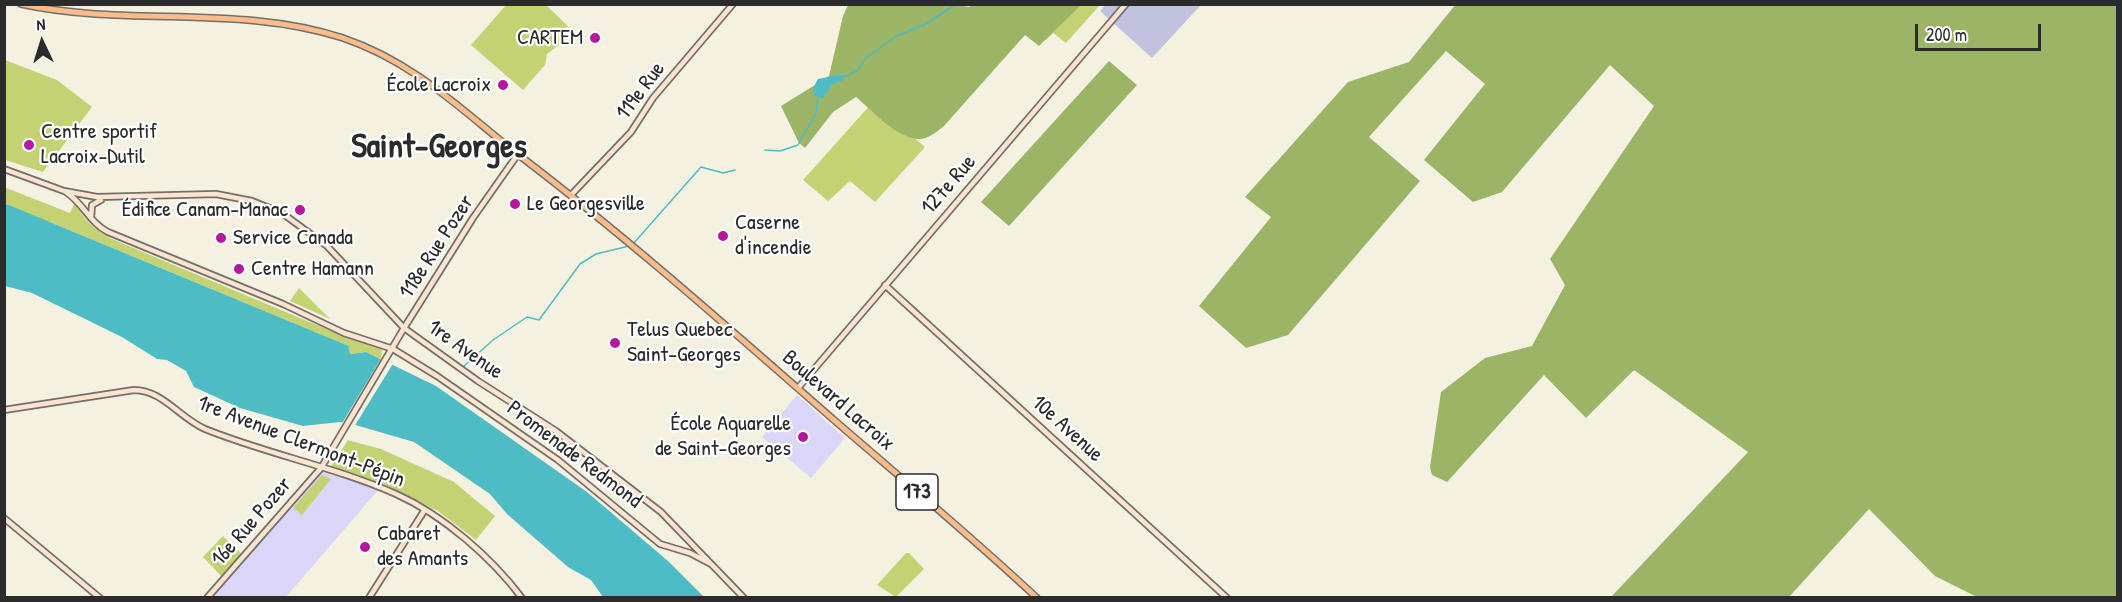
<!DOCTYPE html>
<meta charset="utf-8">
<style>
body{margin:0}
#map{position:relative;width:2122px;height:602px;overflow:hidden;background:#f4f1e1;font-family:"Patrick Hand",sans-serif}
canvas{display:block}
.frame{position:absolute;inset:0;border:6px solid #2b2b2b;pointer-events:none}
.north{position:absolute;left:12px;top:12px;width:60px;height:60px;-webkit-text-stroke:4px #fff;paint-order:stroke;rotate:356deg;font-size:16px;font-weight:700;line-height:24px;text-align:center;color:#2b2b2b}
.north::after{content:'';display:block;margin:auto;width:21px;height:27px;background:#2b2b2b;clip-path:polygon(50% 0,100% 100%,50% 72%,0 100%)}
.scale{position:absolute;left:1915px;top:24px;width:126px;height:27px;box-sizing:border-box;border:3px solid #2b2b2b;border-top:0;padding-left:8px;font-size:18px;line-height:21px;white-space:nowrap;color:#2b2b2b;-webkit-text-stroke:4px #fff;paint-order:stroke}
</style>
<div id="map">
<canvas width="2122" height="602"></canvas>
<div class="frame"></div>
<div class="north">N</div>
<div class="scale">200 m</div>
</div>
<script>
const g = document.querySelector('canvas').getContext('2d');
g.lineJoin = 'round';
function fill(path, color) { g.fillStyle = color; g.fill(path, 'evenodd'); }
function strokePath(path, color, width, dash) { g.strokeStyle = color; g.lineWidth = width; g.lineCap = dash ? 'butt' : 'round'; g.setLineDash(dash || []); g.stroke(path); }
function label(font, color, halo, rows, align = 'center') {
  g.font = font + ' "Patrick Hand",sans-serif'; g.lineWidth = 4.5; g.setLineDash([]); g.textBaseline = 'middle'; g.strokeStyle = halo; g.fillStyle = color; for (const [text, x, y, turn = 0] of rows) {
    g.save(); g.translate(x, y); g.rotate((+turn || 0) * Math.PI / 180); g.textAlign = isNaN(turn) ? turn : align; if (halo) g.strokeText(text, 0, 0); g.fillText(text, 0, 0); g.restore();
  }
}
const built = new Path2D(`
 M797 395 845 438 811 478 762 437Z
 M321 468 380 488 286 597 207 598Z`);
const industrial = new Path2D(`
 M1105 5H1201L1152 58 1100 11Z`);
const green = new Path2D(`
 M507 4 546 5 575 33 547 54 545 65 523 90 471 45Z
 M1038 5H1100L1066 43 1053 33 1046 40 1023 22Z
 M5 60 57 80 92 107 43 172 5 160Z
 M872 103 925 147 875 202 850 181 828 201 803 180Z
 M4 187 70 213 75 202C84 221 94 229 112 239L331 331 375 347 382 350 381 359 366 352 350 354 349 346 55 224 26 214 5 203Z
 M299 288 330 319 290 301Z
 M348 440 381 449 454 482 495 516 476 540 438 511 385 485 330 468Z
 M322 475 331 479 302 515 293 508Z
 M223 536 244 556 224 579 203 557Z
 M906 553H909L924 569 896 597 877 585Z`);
const forest = new Path2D(`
 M952 4 969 7 975 4 1081 5 1039 46 1025 35 943 127C936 132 927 140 918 139 895 137 873 111 856 97L833 112 805 148 799 143 781 106 815 85H832L844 74 824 79 829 76 843 16 848 5Z
 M1456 4 2117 5V597H1977L1935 576 1869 509 1789 597H1611L1748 452 1634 370 1586 418 1544 375 1447 482 1432 475 1430 467 1441 392 1485 358 1532 346 1565 285 1550 259 1654 106 1610 65 1502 192 1473 202 1424 160 1485 84 1446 51 1369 137 1420 181 1288 335 1246 348 1199 306 1271 217 1245 197 1348 82 1409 62Z
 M1109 61 1137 85 1009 226 981 202Z`);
const water = new Path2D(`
 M844 74 843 80 832 85 823 98 813 96V88L818 79Z
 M4 203 349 346 350 354 366 352 436 386 587 492 668 561 704 597H603L591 580 568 567 507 514 490 494 414 442 352 424 340 422 303 426 240 408 194 387 186 371 167 360 157 359 122 337 32 293 5 286Z`);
const pier = new Path2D(`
 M382 357 394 362 354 427 341 425Z`);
const stream = new Path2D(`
 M844 77 857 71 866 58 896 36 924 25 953 6
 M765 150 780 151 798 145 816 113 818 97
 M633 244 701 167 723 173 735 170
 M463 367 493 340 527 317 539 320 580 264 596 254 629 246`);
const secondary = new Path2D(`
 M4 169 64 191 97 197 216 194 252 201 282 213 327 246 404 328 478 381 556 431 661 512 744 598
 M66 192C83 203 90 223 108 232L283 304 344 333 393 349 437 376 558 460 660 544 690 553 711 564
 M572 194 631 132 653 98 733 4
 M91 218 92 205 101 200
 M885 285 1227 598
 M798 388 1126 4
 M4 410 134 390C162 390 180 418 205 429 267 454 335 467 396 494 443 515 491 557 522 598
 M4 518 100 598
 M207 598 321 468 404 328 473 218 518 154
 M369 598 424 511`);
const primary = new Path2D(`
 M21 4C126 27 240 4 343 38 416 63 461 110 520 156 629 239 731 330 834 420 902 479 971 536 1037 598`);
const markers = [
 [595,38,6,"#b5179e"],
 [503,85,6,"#b5179e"],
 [29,145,6,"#b5179e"],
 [515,204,6,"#b5179e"],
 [300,210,6,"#b5179e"],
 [723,236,6,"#b5179e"],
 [221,238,6,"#b5179e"],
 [239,269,6,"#b5179e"],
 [615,343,6,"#b5179e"],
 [803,437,6,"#b5179e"],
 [365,547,6,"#b5179e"]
];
const shields = [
 [917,492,42]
];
const shieldNames = [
 ["173",917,492]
];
const poiNames = [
 ["CARTEM",583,38,"right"],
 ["École Lacroix",491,85,"right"],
 ["Centre sportif",41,132],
 ["Lacroix-Dutil",41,157],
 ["Le Georgesville",527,204],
 ["Édifice Canam-Manac",288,210,"right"],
 ["Caserne",735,223],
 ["d'incendie",735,248],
 ["Service Canada",233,238],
 ["Centre Hamann",251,269],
 ["Telus Quebec",627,330],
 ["Saint-Georges",627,355],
 ["École Aquarelle",791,424,"right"],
 ["de Saint-Georges",791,449,"right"],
 ["Cabaret",377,534],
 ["des Amants",377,559]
];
const streetNames = [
 ["119e Rue",641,91,-53],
 ["127e Rue",949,185,-49],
 ["118e Rue Pozer",437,247,-57],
 ["1re Avenue",465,350,35],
 ["Boulevard Lacroix",838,401,41],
 ["10e Avenue",1067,429,42],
 ["1re Avenue Clermont-Pépin",301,442,21],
 ["Promenade Redmond",574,455,37],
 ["16e Rue Pozer",252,522,-49]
];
const townNames = [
 ["Saint-Georges",439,148]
];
fill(built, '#dbd6f7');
fill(industrial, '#c1c2dd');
fill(green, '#c4d274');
fill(forest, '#9bb466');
fill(water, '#4ebcc5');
fill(pier, '#f4f1e1');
strokePath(stream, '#4ebcc5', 1.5);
strokePath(secondary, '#71706b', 8);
strokePath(primary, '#71706b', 8);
strokePath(secondary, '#fde4d0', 4.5);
strokePath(primary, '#f9bc8a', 5);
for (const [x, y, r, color] of markers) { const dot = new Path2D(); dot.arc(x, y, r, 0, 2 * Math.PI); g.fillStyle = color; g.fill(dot); strokePath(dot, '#fff', 2); }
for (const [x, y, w] of shields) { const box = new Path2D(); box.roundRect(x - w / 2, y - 18, w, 36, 4.5); g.fillStyle = '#fff'; g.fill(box); strokePath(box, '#2b2b2b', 1.5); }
label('bold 21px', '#2b2b2b', null, shieldNames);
label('22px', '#2b2b2b', '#fff', poiNames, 'left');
label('22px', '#2b2b2b', '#fff', streetNames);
label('bold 34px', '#2b2b2b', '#fff', townNames);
</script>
